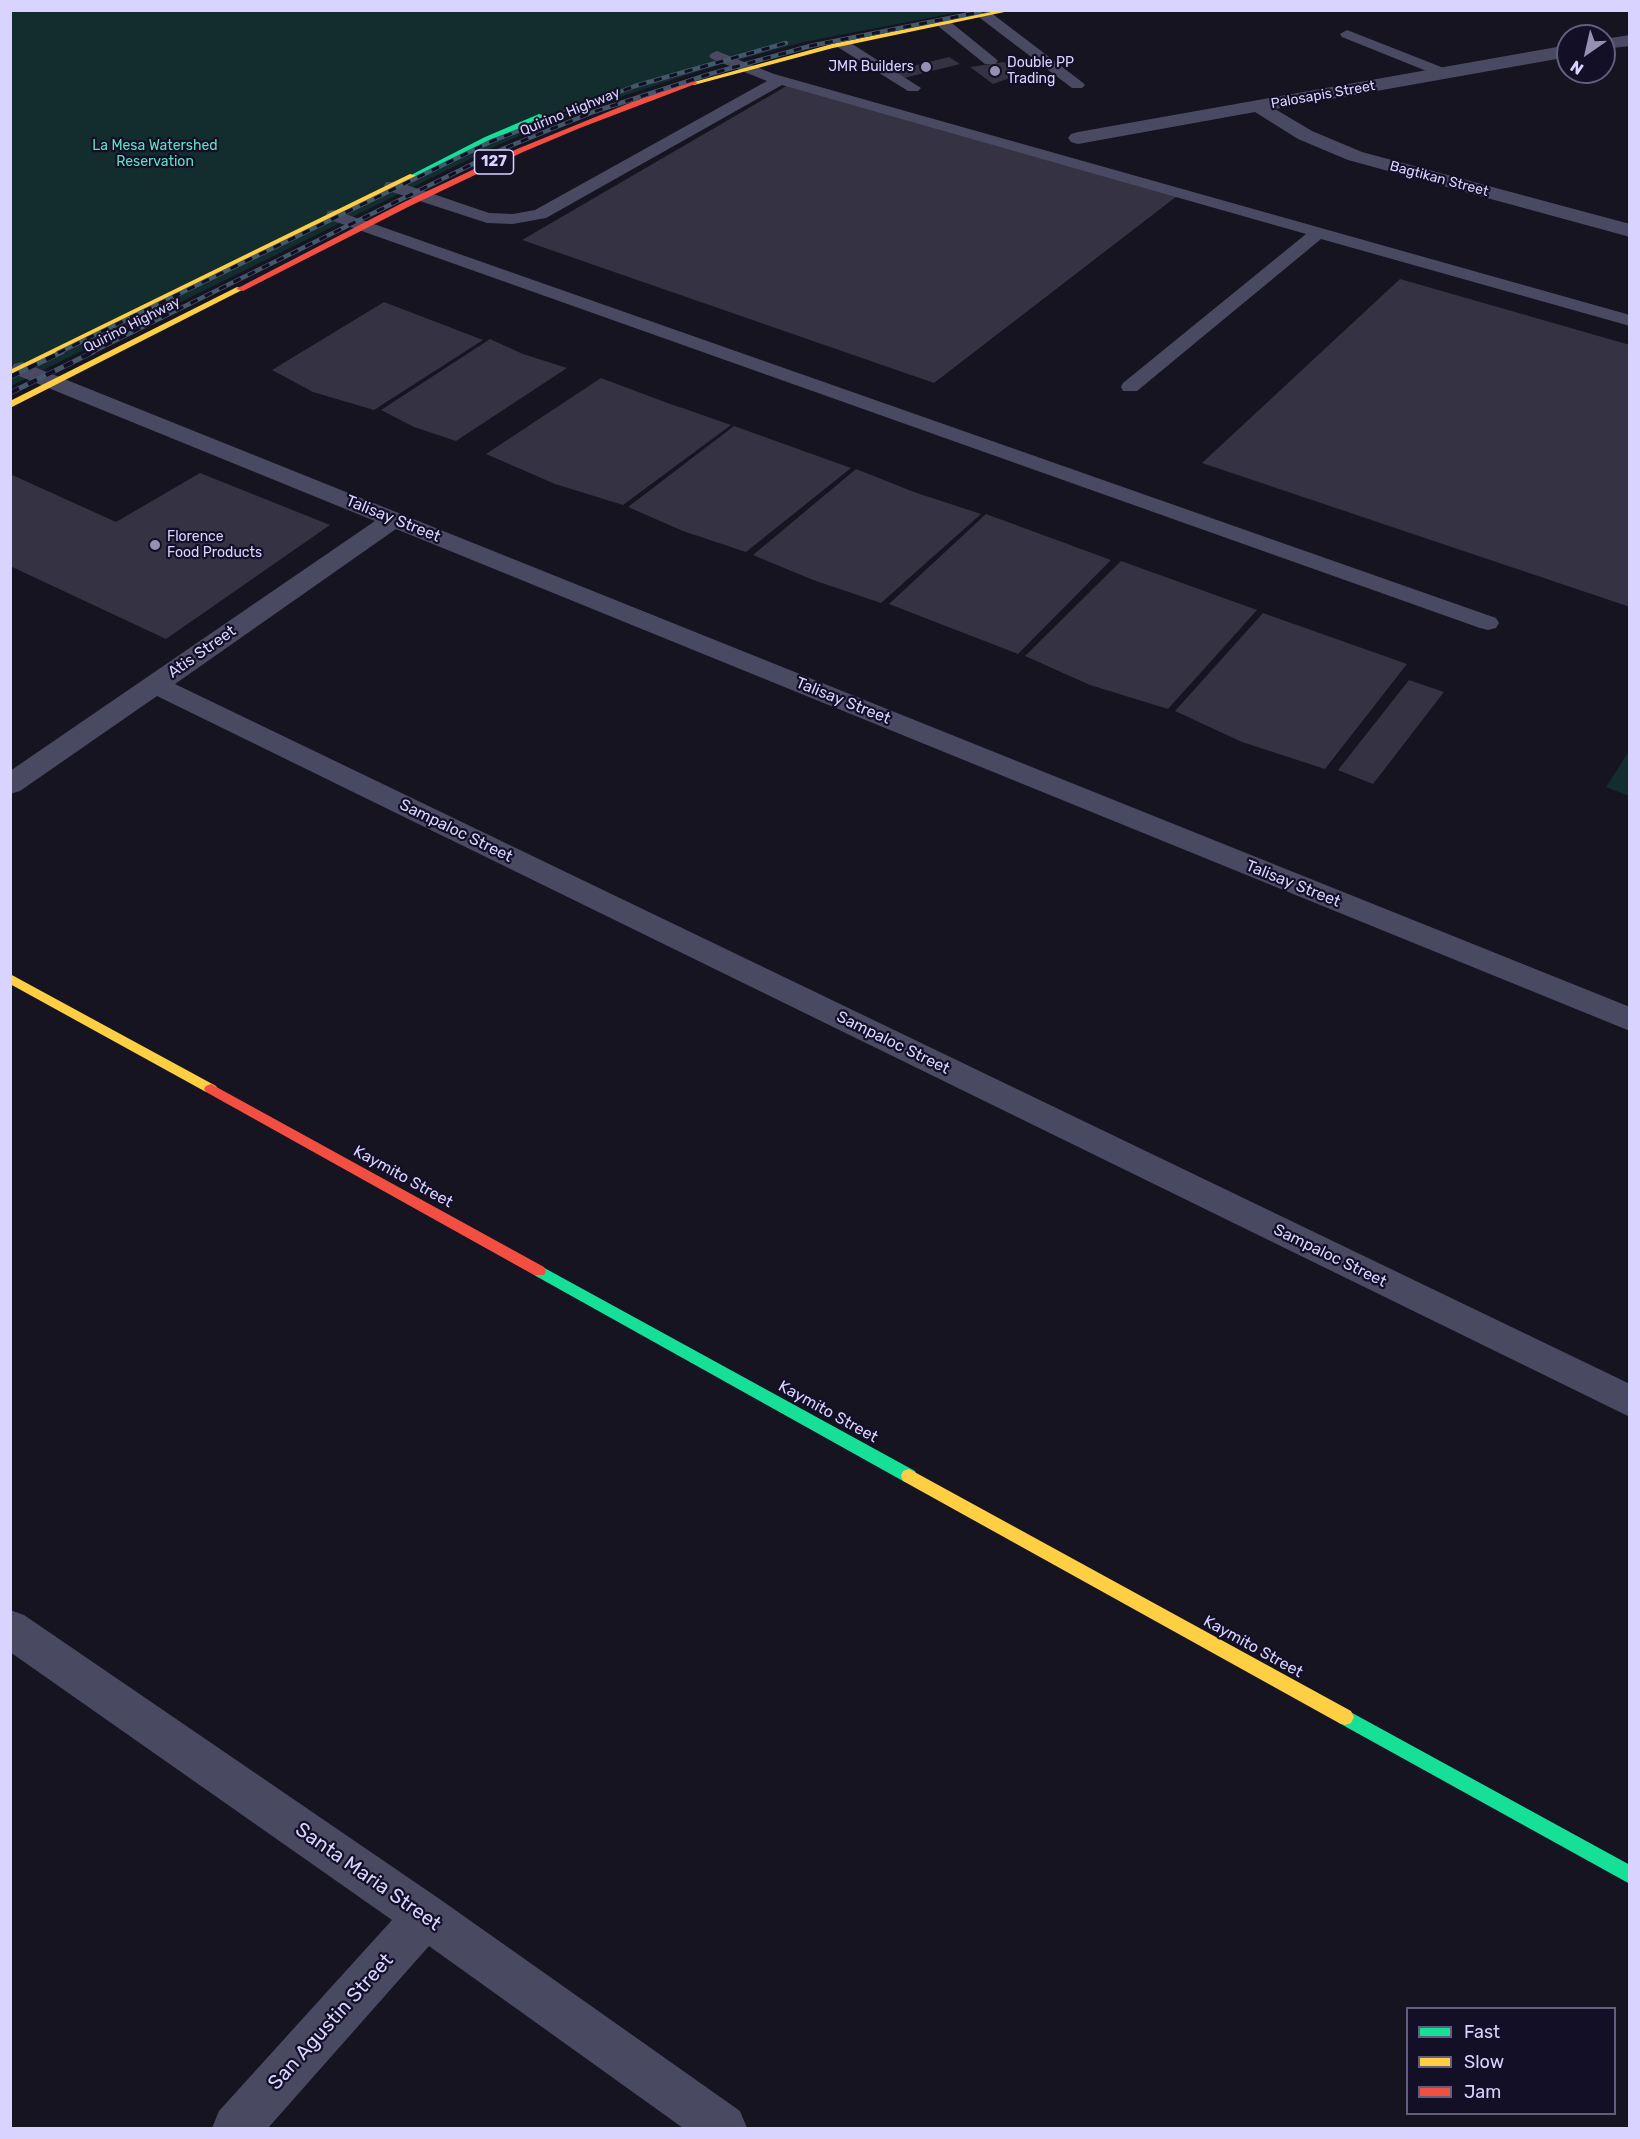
<!DOCTYPE html>
<style>
body{margin:0}
#map{position:relative;width:1640px;height:2139px;overflow:hidden;background:#161421;font-family:Rubik,sans-serif}
canvas{display:block}
.frame{position:absolute;inset:0;border:12px solid #d9d4ff;pointer-events:none}
.legend{position:absolute;left:1406px;top:2007px;width:210px;height:108px;box-sizing:border-box;background:#130f26;border:2px solid #625e7d;margin:0;padding:8px 10px;list-style:none;font-size:18px;color:#d9d4ff}
.legend li{display:flex;align-items:center;gap:12px;height:30px}
.legend b{width:30px;border:2px solid #625e7d}
.north{position:absolute;left:1556px;top:24px;width:60px;height:60px;box-sizing:border-box;background:#130f26;border:2px solid #625e7d;border-radius:50%;rotate:214deg;font-size:16px;font-weight:700;line-height:24px;text-align:center;color:#d9d4ff}
.north::after{content:'';display:block;margin:auto;width:21px;height:27px;background:#9591b1;clip-path:polygon(50% 0,100% 100%,50% 72%,0 100%)}
</style>
<div id="map">
<canvas width="1640" height="2139"></canvas>
<div class="frame"></div>
<ul class="legend">
<li><b style="height:8px;background:#16e098"></b>Fast</li>
<li><b style="height:8px;background:#ffcf43"></b>Slow</li>
<li><b style="height:8px;background:#f24e42"></b>Jam</li>
</ul>
<div class="north">N</div>
</div>
<script>
const g = document.querySelector('canvas').getContext('2d');
g.lineJoin = 'round';
function fill(path, color) { g.fillStyle = color; g.fill(path, 'evenodd'); }
function strokePath(path, color, width, dash) { g.strokeStyle = color; g.lineWidth = width; g.lineCap = dash ? 'butt' : 'round'; g.setLineDash(dash || []); g.stroke(path); }
function label(font, color, halo, rows, align = 'center') {
  g.font = font + ' Rubik,sans-serif'; g.lineWidth = 4.5; g.setLineDash([]); g.textBaseline = 'middle'; g.strokeStyle = halo; g.fillStyle = color; for (const [text, x, y, turn = 0] of rows) {
    g.save(); g.translate(x, y); g.rotate((+turn || 0) * Math.PI / 180); g.textAlign = isNaN(turn) ? turn : align; if (halo) g.strokeText(text, 0, 0); g.fillText(text, 0, 0); g.restore();
  }
}
const green = new Path2D(`
 M11 11H965L804 42 702 70 587 108 498 145 11 386Z
 M1629 751V796L1606 787Z`);
const building = new Path2D(`
 M949 57 960 64 904 78 892 71Z
 M1004 62 1018 75 993 84 970 67Z
 M790 84 1181 193 934 383 522 240Z
 M1400 279 1630 345V607L1202 463Z
 M384 302 483 340 374 410 313 392 272 370Z
 M490 339 523 354 567 368 456 441 414 427 381 410Z
 M601 378 662 401 731 425 623 505 555 484 486 454Z
 M734 426 851 468 746 552 683 531 628 507Z
 M856 469 914 492 981 514 881 603 813 580 753 555Z
 M200 473 330 525 166 639 10 566V474L116 522Z
 M986 514 1111 560 1018 654 889 604Z
 M1121 561 1257 610 1168 709 1090 685 1025 656Z
 M1263 613 1407 664 1325 769 1242 742 1175 711Z
 M1409 680 1444 692 1373 784 1338 770Z`);
const lane = new Path2D(`
 M985 11 990 12 1082 82 1085 85 1082 88H1072L980 18 978 15 980 12Z
 M943 19 948 20 995 58 998 61 995 64H985L938 26 936 23Z
 M1347 30 1449 70 1452 73 1449 76H1439L1342 37 1340 34Z
 M841 39 846 40 921 88 918 91H908L836 46 834 43Z
 M717 51 774 74 1630 315V326L1321 239 1137 391H1123L1121 387 1123 383 1306 234 782 85 546 218 513 224 487 223 386 190 384 186 386 182H398L489 213 513 214 535 210 767 81 712 59 709 56 712 53Z
 M334 210 1496 618 1499 623 1496 628 1488 630 1480 628 328 219 326 215 328 211Z`);
const street = new Path2D(`
 M1630 35V46L1604 49V39Z
 M1568 45V57L1275 109 1312 131 1362 152 1630 224V237L1348 160 1298 139 1255 112 1078 144 1071 142 1068 138 1071 134 1078 132Z
 M22 362 1630 1007V1031L396 529 175 684 1630 1384V1417L157 696 20 791 10 794V771L375 521 14 374 11 369 14 364Z
 M10 1610 24 1615 441 1900 740 2111 747 2128H683L429 1946 268 2128H212L219 2111 392 1920 10 1652Z`);
const fast = new Path2D(`
 M539 114 546 116 416 178 409 176 485 137Z
 M539 1265 915 1471 917 1476 915 1481 909 1483 903 1481 534 1275 532 1271 534 1267Z
 M1345 1709 1630 1865V1884L1339 1723 1336 1717 1339 1711Z`);
const slow = new Path2D(`
 M998 10H1014L833 48 694 85 690 83 832 44Z
 M410 174 417 176 10 377V370Z
 M237 287 244 289 10 408V401Z
 M10 974 216 1086 218 1089 216 1092H206L10 984Z
 M909 1469 1351 1711 1354 1717 1351 1723 1345 1725 1339 1723 903 1481 901 1476 903 1471Z`);
const jam = new Path2D(`
 M691 81 698 83 580 128 523 152 410 206 243 291 236 289 404 202 517 149 632 102Z
 M211 1084 544 1267 546 1271 544 1275H534L206 1092 204 1089 206 1086Z`);
const railFar1 = new Path2D(`
 M58 353 492 141 635 86 786 43
 M90 353 505 148 593 112 710 74 810 46 990 10`);
const rail = new Path2D(`
 M10 377 62 352
 M10 393 93 352`);
const markers = [
 [926,67,6,"#9591b1"],
 [995,71,6,"#9591b1"],
 [155,545,6,"#9591b1"]
];
const farPoinames = [
 ["Double PP",1007,63],
 ["Trading",1007,79],
 ["JMR Builders",914,67,"right"],
 ["Florence",167,537],
 ["Food Products",167,553]
];
const farStreetnames = [
 ["Palosapis Street",1323,95,-10],
 ["Quirino Highway",570,112,-22],
 ["Bagtikan Street",1439,179,15],
 ["Quirino Highway",132,325,-27]
];
const farParknames = [
 ["La Mesa Watershed",155,146],
 ["Reservation",155,162]
];
const shields = [
 [494,162,39]
];
const shieldNames = [
 ["127",494,162]
];
const streetNames = [
 ["Talisay Street",393,519,22],
 ["Atis Street",202,652,-35],
 ["Talisay Street",843,701,22],
 ["Sampaloc Street",456,831,26],
 ["Talisay Street",1293,884,22],
 ["Sampaloc Street",893,1043,26],
 ["Kaymito Street",403,1177,29],
 ["Sampaloc Street",1330,1256,26],
 ["Kaymito Street",828,1412,29],
 ["Kaymito Street",1253,1647,29]
];
const nearStreetnames = [
 ["Santa Maria Street",368,1877,35],
 ["San Agustin Street",331,2022,-48]
];
fill(green, '#132c2d');
fill(building, '#343243');
fill(lane, '#4a4962');
fill(street, '#4a4962');
fill(fast, '#16e098');
fill(slow, '#ffcf43');
fill(jam, '#f24e42');
strokePath(railFar1, '#43596b', 4.5);
strokePath(rail, '#43596b', 5);
strokePath(railFar1, '#130f26', 3, [8]);
strokePath(rail, '#130f26', 4, [10]);
for (const [x, y, r, color] of markers) { const dot = new Path2D(); dot.arc(x, y, r, 0, 2 * Math.PI); g.fillStyle = color; g.fill(dot); strokePath(dot, '#130f26', 2); }
label('14px', '#d9d4ff', '#130f26', farPoinames, 'left');
label('14px', '#d9d4ff', '#130f26', farStreetnames);
label('14px', '#5fe0c0', '#130f26', farParknames);
for (const [x, y, w] of shields) { const box = new Path2D(); box.roundRect(x - w / 2, y - 12, w, 24, 4.5); g.fillStyle = '#130f26'; g.fill(box); strokePath(box, '#d9d4ff', 1.5); }
label('bold 15px', '#d9d4ff', null, shieldNames);
label('16px', '#d9d4ff', '#130f26', streetNames);
label('20px', '#d9d4ff', '#130f26', nearStreetnames);
</script>
